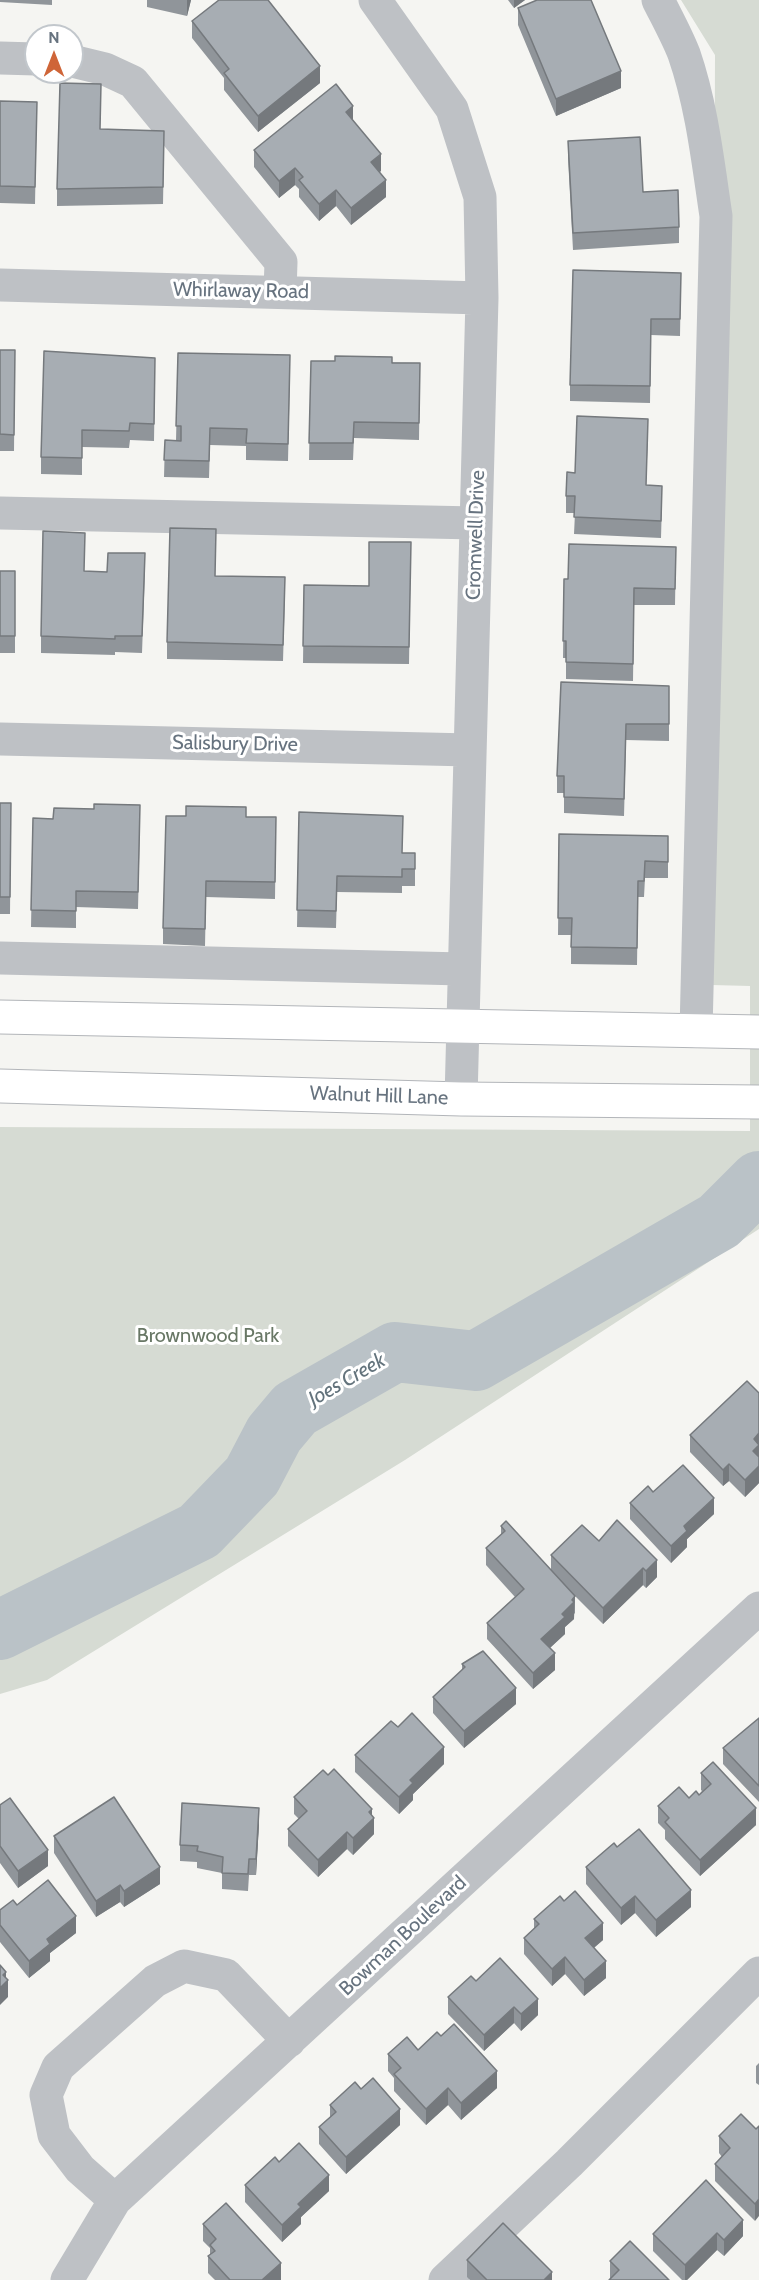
<!DOCTYPE html>
<style>
body{margin:0}
#map{position:relative;width:759px;height:2280px;overflow:hidden;background:#f5f5f2;font-family:Cabin,sans-serif}
canvas{display:block}
.north{position:absolute;left:24px;top:24px;width:60px;height:60px;box-sizing:border-box;background:#fff;border:2px solid #c2c7cc;border-radius:50%;rotate:0deg;font-size:16px;font-weight:700;line-height:24px;text-align:center;color:#67737f}
.north::after{content:'';display:block;margin:auto;width:21px;height:27px;background:#cf6538;clip-path:polygon(50% 0,100% 100%,50% 72%,0 100%)}
</style>
<div id="map">
<canvas width="759" height="2280"></canvas>
<div class="north">N</div>
</div>
<script>
const g = document.querySelector('canvas').getContext('2d');
g.lineJoin = 'round';
function fill(path, color) { g.fillStyle = color; g.fill(path, 'evenodd'); }
function strokePath(path, color, width, dash) { g.strokeStyle = color; g.lineWidth = width; g.lineCap = dash ? 'butt' : 'round'; g.setLineDash(dash || []); g.stroke(path); }
function label(font, color, halo, rows, align = 'center') {
  g.font = font + ' Cabin,sans-serif'; g.lineWidth = 6; g.setLineDash([]); g.textBaseline = 'middle'; g.strokeStyle = halo; g.fillStyle = color; for (const [text, x, y, turn = 0] of rows) {
    g.save(); g.translate(x, y); g.rotate((+turn || 0) * Math.PI / 180); g.textAlign = isNaN(turn) ? turn : align; if (halo) g.strokeText(text, 0, 0); g.fillText(text, 0, 0); g.restore();
  }
}
const green = new Path2D(`
 M681 0H759V1229L405 1460 47 1680 0 1694V1127L750 1131V986L712 985 715 55Z`);
const river = new Path2D(`
 M0 1630 199 1531 252 1476 274 1434 295 1409 395 1352 476 1361 719 1221 759 1181`);
const minor = new Path2D(`
 M375 0 452 109 480 197 482 298 461 1099
 M658 0C667 18 677 36 684 54 702 106 708 163 716 216L696 1031
 M0 58 36 59
 M72 61 105 69 133 82 281 262 280 292
 M0 285 482 298
 M0 513 476 523
 M0 739 470 750
 M0 958 463 969
 M115 2200 80 2169 54 2135 46 2095 58 2067 155 1981 184 1966 226 1975 289 2041
 M67 2280 115 2200 759 1608
 M445 2280 569 2163 759 1973`);
const major = new Path2D(`
 M0 1017 759 1032
 M0 1086 461 1099 759 1102`);
const wall = new Path2D(`
 M0 0H52V5L0 2Z
 M147 0H191L187 16 147 7Z
 M508 0H525L514 8Z
 M518 8 621 88 556 116 518 25Z
 M192 21 320 83 258 132 224 90V78L192 38Z
 M0 101 37 102 35 204 0 203Z
 M101 101 100 129 164 148 163 204 57 206V189Z
 M353 120 381 171 379 172 386 197 351 225 336 206 319 221 299 197V189L295 185 279 198 254 167V150Z
 M568 141 643 192 679 227V243L573 250 568 158Z
 M681 273 680 336 651 335 650 403 570 401V385Z
 M0 350H15L14 451H0Z
 M178 353 290 372 288 461 246 460V446L210 445 209 478 164 477 165 440 176 441Z
 M311 361 420 363 419 440 354 438 353 460H309Z
 M155 375 154 441 130 440 129 448 82 447V475L41 474V457Z
 M648 436 646 485 662 502 661 538 574 534 575 513H566V496L575 473Z
 M411 542 409 664 303 663 304 585 369 586Z
 M676 547 675 605H634L633 681 566 679V658H563L564 579H568Z
 M145 570 142 653 115 652V655L41 653V636L84 571 107 572Z
 M0 571H15V653H0Z
 M215 576 285 594 283 661 167 659V642Z
 M669 686V741L626 740 624 816 564 813V793H557V776Z
 M0 803H11L10 914H0Z
 M299 812 402 853H415V886H402V893L337 892 336 928 297 927Z
 M246 817H276L275 899 206 897 205 946 163 944V928Z
 M33 818 140 822 138 909 76 907V928L31 927Z
 M559 834 668 836V878H645L644 897H638L637 965 571 964V935H558Z
 M759 1393V1483L745 1497 729 1481 723 1486 690 1452V1435Z
 M653 1492 714 1514 687 1539V1547L671 1563 630 1519V1503Z
 M501 1526 551 1570V1555L599 1541 657 1577 646 1588 643 1585 603 1624 575 1596V1613L574 1614V1619L565 1627V1634L550 1648 555 1670 533 1689 487 1639V1623L515 1597 486 1565V1548L501 1535Z
 M462 1664 516 1704 464 1748 433 1713V1697L462 1670Z
 M759 1718V1802L723 1764V1748Z
 M398 1727 444 1764 413 1794V1800L399 1814 355 1772V1755Z
 M701 1773 756 1825 700 1876 665 1839V1830L658 1823V1806L699 1795 702 1791 701 1790Z
 M294 1797 372 1815 374 1834 353 1855 347 1849 318 1877 288 1846V1829L299 1819 294 1814Z
 M0 1805 48 1866 18 1888 0 1863Z
 M259 1824 256 1875H249L248 1891 222 1889V1873L197 1868V1862L180 1861V1845Z
 M54 1836 160 1884 124 1907 120 1902 96 1917 54 1853Z
 M617 1847 691 1907 656 1937 635 1913 621 1925 586 1884V1867Z
 M17 1905 76 1933 50 1953V1961L29 1978 0 1942V1910Z
 M534 1919 603 1940 594 1948 606 1978 584 1996 565 1974 552 1986 524 1954V1938L534 1929Z
 M476 1981 538 2015 521 2031 514 2023 484 2051 448 2014V1997Z
 M441 2036 497 2088 461 2120 448 2105 426 2125 394 2091V2078L388 2071V2054L418 2050Z
 M759 2063V2085L756 2083V2066Z
 M361 2089 400 2125 346 2174 319 2144V2127L330 2117V2105Z
 M756 2129 755 2221 715 2181V2164L722 2157 719 2153V2136Z
 M279 2162 329 2191 301 2217V2224L282 2242 245 2202V2185Z
 M706 2180 743 2236 724 2256 717 2250 687 2280H682L653 2251V2234Z
 M203 2224 281 2280H215L208 2273V2256L210 2255V2248L203 2241Z
 M467 2260 552 2280H470L467 2277Z
 M610 2261 669 2280 611 2279 610 2278Z`);
const shadedWall = new Path2D(`
 M187 0H191L187 16Z
 M514 0H525L514 8Z
 M320 66V83L258 132V116Z
 M621 71V88L556 116V99Z
 M353 106V123L346 112Z
 M381 154V171L371 179V162Z
 M295 168V185L279 198V181Z
 M386 180V197L351 225V208Z
 M336 190V206L319 221V204Z
 M759 1433V1462L753 1467 754 1439Z
 M729 1464V1481L723 1486V1470Z
 M759 1466V1483L745 1497V1480Z
 M714 1498V1514L687 1539V1547L671 1563V1546L684 1526Z
 M657 1560V1577L646 1588V1571Z
 M643 1568V1585L603 1624V1608Z
 M575 1596 574 1619 565 1627V1634L541 1656V1639Z
 M555 1653V1670L533 1689V1673Z
 M516 1688V1704L464 1748V1731Z
 M444 1747V1764L413 1794V1800L399 1814V1797L410 1780Z
 M259 1808V1824L256 1875V1859Z
 M756 1808V1825L700 1876V1860Z
 M372 1809V1820L374 1818V1834L353 1855V1838L369 1812Z
 M347 1832V1849L318 1877V1860Z
 M48 1850V1866L18 1888V1871Z
 M160 1867V1884L124 1907V1891Z
 M120 1885V1902L96 1917V1901Z
 M691 1890V1907L656 1937V1920Z
 M635 1896V1913L621 1925V1908Z
 M76 1916V1933L50 1953V1961L29 1978V1961L47 1939Z
 M603 1923V1940L585 1955V1938Z
 M565 1957V1974L552 1986V1969Z
 M606 1961V1978L584 1996V1980Z
 M6 1972V1982L8 1980V1997L0 2005V1988L3 1975Z
 M538 1999V2015L521 2031V2014Z
 M514 2007V2023L484 2051V2035Z
 M497 2071V2088L461 2120V2103Z
 M448 2088V2105L426 2125V2109Z
 M400 2109V2125L346 2174V2157Z
 M329 2175V2191L301 2217V2224L282 2242V2225L298 2204Z
 M759 2199V2216L755 2221V2204Z
 M743 2220V2236L724 2256V2240Z
 M717 2233V2250L687 2280H685V2265Z
 M281 2263V2280H262Z
 M552 2272V2280H544Z`);
const building = new Path2D(`
 M219 0H268L320 66 258 116 224 73 229 69 192 21Z
 M537 0H591L621 71 556 99 518 8Z
 M60 83 101 84 100 129 164 131 163 187 57 189Z
 M336 84 353 106 346 112 381 154 371 162 386 180 351 208 336 190 319 204 299 180 303 177 295 168 279 181 254 150Z
 M0 101 37 102 35 187 0 186Z
 M640 137 643 192 678 190 679 227 573 233 568 141Z
 M573 270 681 273 680 319H651L650 386 570 385Z
 M0 350H15L14 435 0 434Z
 M44 351 155 358 154 424 130 423 129 431 82 430V458L41 457Z
 M178 353 290 355 288 444 246 443 247 429 210 428 209 461 164 460 165 440 181 441V426H176Z
 M335 356 392 357V363H420L419 423 354 422 353 443H309L311 361H335Z
 M577 416 648 419 646 485 662 486 661 521 574 517 575 496H566L567 472 575 473Z
 M170 528 216 529 215 576 285 577 283 645 167 642Z
 M43 531 85 533 84 571 107 572 108 553H145L142 636H115V639L41 636Z
 M369 542H411L409 647 303 646 304 585 369 586Z
 M569 544 676 547 675 589 634 588 633 664 566 662V641H563L564 579H568Z
 M0 571H15V636H0Z
 M561 682 669 686V724H626L624 799 564 797V776H557Z
 M0 803H11L10 897H0Z
 M94 804 140 805 138 892 76 891V911L31 910 33 818 53 819 54 808 94 809Z
 M186 806 246 807V817H276L275 882 206 881 205 929 163 928 166 816H186Z
 M299 812 403 816 402 853H415V869H402V877L337 876 336 911 297 910Z
 M559 834 668 836V862L645 861 644 881H638L637 948 571 947 572 918H558Z
 M747 1381 759 1393V1433L754 1439 759 1445 753 1451 759 1457V1466L745 1480 729 1464 723 1470 690 1435Z
 M683 1465 714 1498 684 1526 687 1531 671 1546 630 1503 648 1486 653 1492Z
 M617 1520 657 1560 646 1571 643 1568 603 1608 551 1555 582 1525 599 1541Z
 M506 1521 575 1596 572 1600 574 1602 562 1614 565 1617 541 1639 555 1653 533 1673 487 1623 524 1589 486 1548 505 1531 501 1526Z
 M483 1651 516 1688 464 1731 433 1697 465 1667 462 1664Z
 M412 1713 444 1747 410 1780 413 1783 399 1797 355 1755 391 1721 398 1727Z
 M759 1718V1786L723 1748Z
 M713 1762 756 1808 700 1860 665 1822 669 1818 658 1806 679 1787 689 1798 696 1791 699 1795 711 1784 701 1773Z
 M334 1769 372 1809 369 1812 374 1818 353 1838 347 1832 318 1860 288 1829 307 1811 294 1797 323 1770 328 1775Z
 M114 1797 160 1867 124 1891 120 1885 96 1901 54 1836Z
 M10 1798 48 1850 18 1871 0 1846V1805Z
 M182 1803 259 1808 256 1859H249L248 1874 222 1873 223 1857 197 1851 198 1846 180 1845Z
 M639 1829 691 1890 656 1920 635 1896 621 1908 586 1867 614 1843 617 1847Z
 M48 1880 76 1916 47 1939 50 1944 29 1961 0 1925V1910L13 1900 17 1905Z
 M575 1891 603 1923 585 1938 606 1961 584 1980 565 1957 552 1969 524 1938 539 1924 534 1919 560 1896 564 1901Z
 M500 1958 538 1999 521 2014 514 2007 484 2035 448 1997 471 1976 476 1981Z
 M0 1965 6 1972 3 1975 8 1980 0 1988Z
 M454 2024 497 2071 461 2103 448 2088 426 2109 394 2074 401 2068 388 2054 407 2037 418 2050 437 2032 441 2036Z
 M373 2078 400 2109 346 2157 319 2127 336 2112 330 2105 355 2082 361 2089Z
 M741 2114 756 2129 759 2126V2199L755 2204 715 2164 730 2148 719 2136Z
 M299 2143 329 2175 298 2204 301 2207 282 2225 245 2185 275 2157 279 2162Z
 M706 2180 743 2220 724 2240 717 2233 685 2265 653 2234Z
 M226 2203 281 2263 262 2280H230L208 2256 215 2251 210 2245 216 2239 203 2224Z
 M503 2223 552 2272 544 2280H487L467 2260Z
 M630 2241 669 2280H609L619 2270 610 2261Z`);
const streetNames = [
 ["Whirlaway Road",241,291,1],
 ["Cromwell Drive",476,535,-88],
 ["Salisbury Drive",235,744,1],
 ["Walnut Hill Lane",379,1096,2],
 ["Bowman Boulevard",403,1936,-43]
];
const parkNames = [
 ["Brownwood Park",208,1336]
];
const waterNames = [
 ["Joes Creek",347,1380,-30]
];
fill(green, '#d6dbd3');
strokePath(river, '#bac2c7', 60);
strokePath(major, '#b2b5b9', 35);
strokePath(minor, '#bec1c5', 33);
strokePath(major, '#fff', 33);
fill(wall, '#90959a');
fill(shadedWall, '#75797d');
fill(building, '#a7adb3');
strokePath(building, '#75797d', 1.5);
label('20px', '#67737f', '#fff', streetNames);
label('20px', '#687765', '#fff', parkNames);
label('italic 21px', '#63737c', '#fff', waterNames);
</script>
